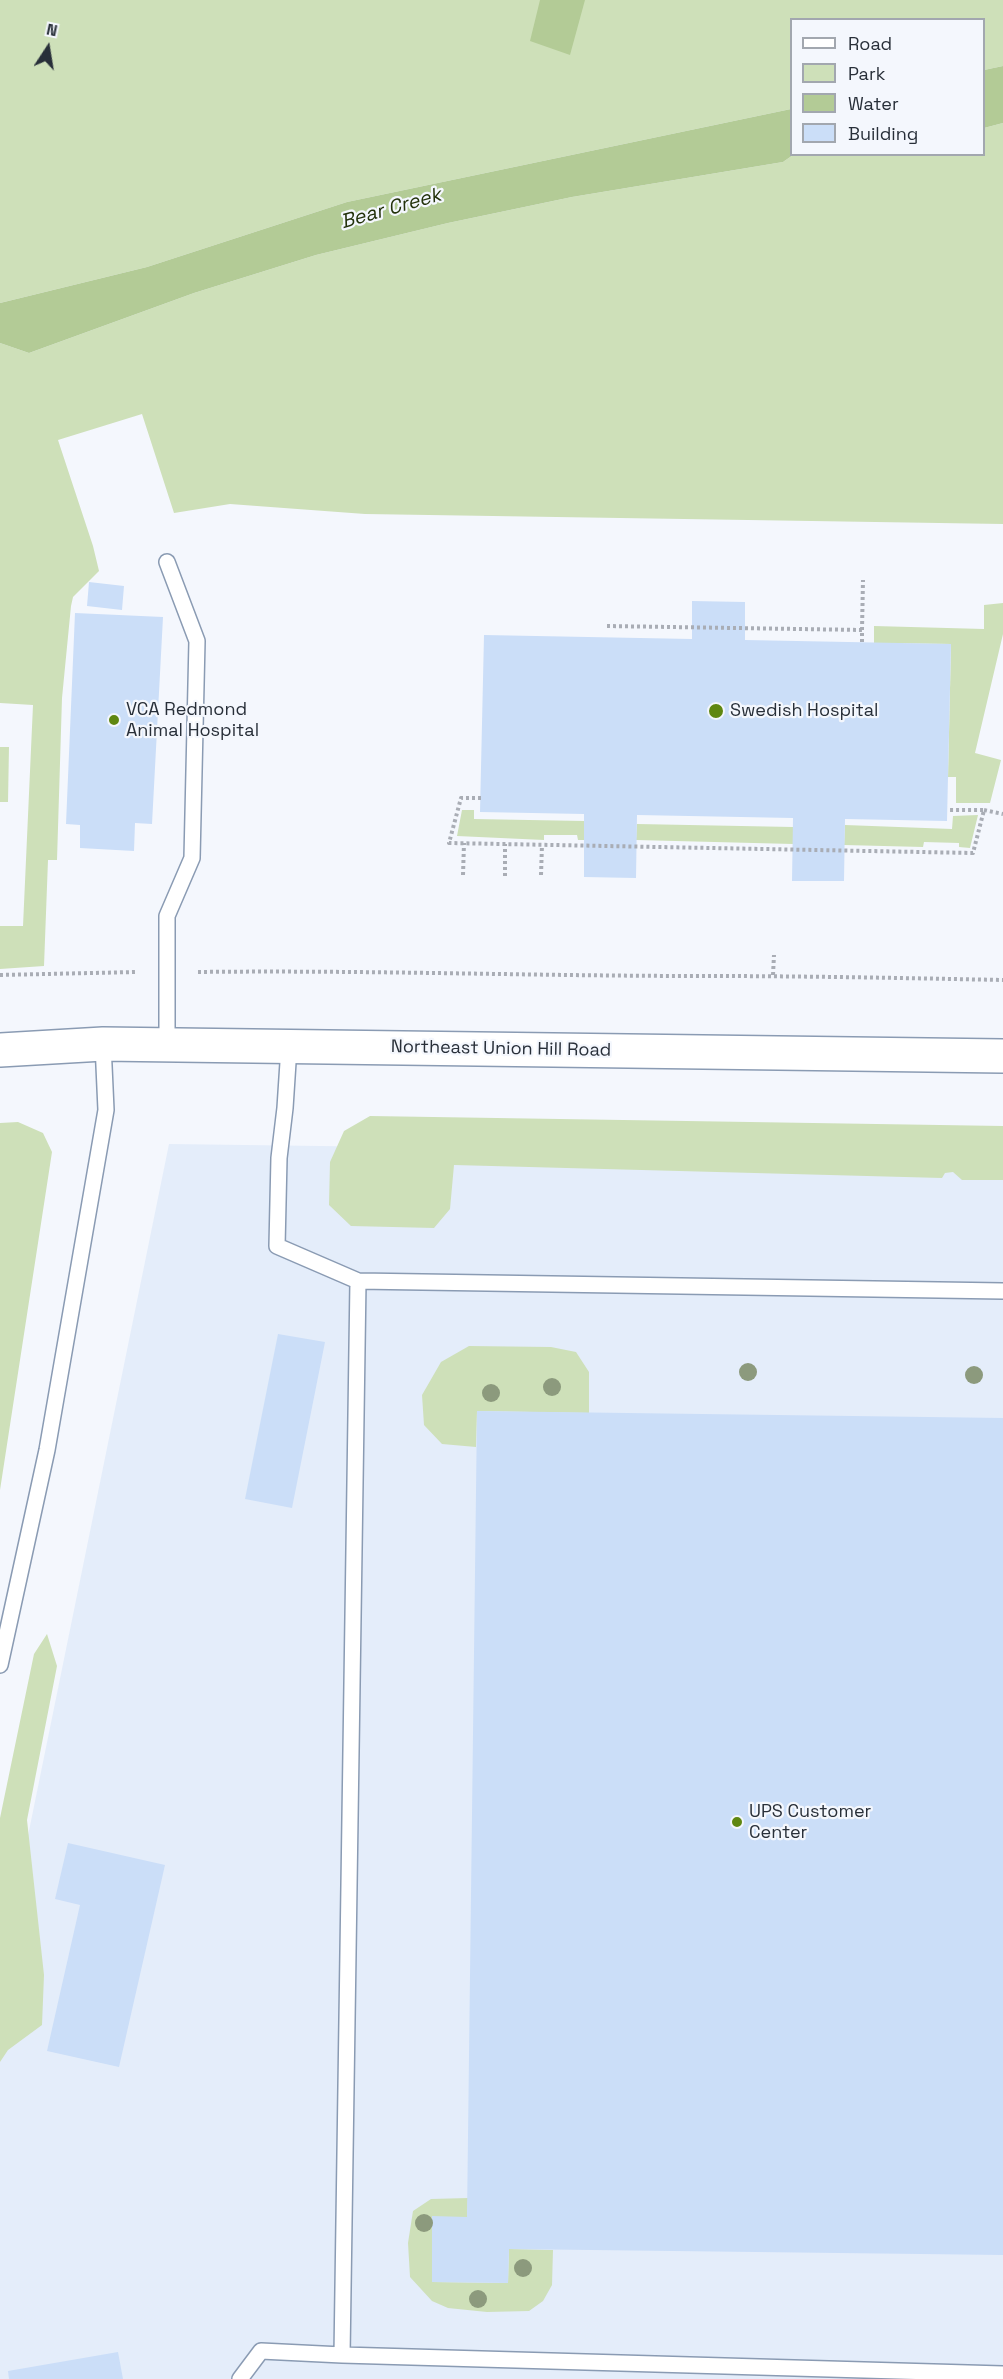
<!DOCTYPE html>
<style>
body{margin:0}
#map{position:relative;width:1003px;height:2379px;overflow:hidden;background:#f4f7fd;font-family:"Space Grotesk",sans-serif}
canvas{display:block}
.legend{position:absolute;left:790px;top:18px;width:195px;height:138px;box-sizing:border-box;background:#f4f7fd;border:2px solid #a2a7af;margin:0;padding:8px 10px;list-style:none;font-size:18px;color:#282f39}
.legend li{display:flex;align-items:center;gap:12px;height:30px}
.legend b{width:30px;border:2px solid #a2a7af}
.north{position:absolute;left:18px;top:18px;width:60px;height:60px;-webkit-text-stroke:4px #f4f7fd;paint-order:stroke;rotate:12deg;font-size:16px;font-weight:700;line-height:24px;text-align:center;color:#282f39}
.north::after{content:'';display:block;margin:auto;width:21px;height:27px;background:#282f39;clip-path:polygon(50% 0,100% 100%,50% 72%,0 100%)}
</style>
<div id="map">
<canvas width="1003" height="2379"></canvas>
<ul class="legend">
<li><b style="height:8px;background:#fff"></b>Road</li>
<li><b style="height:16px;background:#cee0b9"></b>Park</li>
<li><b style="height:16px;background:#b3cb96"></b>Water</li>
<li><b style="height:16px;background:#cbdef8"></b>Building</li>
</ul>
<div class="north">N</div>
</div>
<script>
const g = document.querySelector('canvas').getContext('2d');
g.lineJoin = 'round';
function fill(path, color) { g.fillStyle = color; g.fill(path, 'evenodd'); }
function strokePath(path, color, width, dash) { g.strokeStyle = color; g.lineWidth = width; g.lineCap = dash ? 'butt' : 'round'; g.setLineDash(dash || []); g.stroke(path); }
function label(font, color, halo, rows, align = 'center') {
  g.font = font + ' "Space Grotesk",sans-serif'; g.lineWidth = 4.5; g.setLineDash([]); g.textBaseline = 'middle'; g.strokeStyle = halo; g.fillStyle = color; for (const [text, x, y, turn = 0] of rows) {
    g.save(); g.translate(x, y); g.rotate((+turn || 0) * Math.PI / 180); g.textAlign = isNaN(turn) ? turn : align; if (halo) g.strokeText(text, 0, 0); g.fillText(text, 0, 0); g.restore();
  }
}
const built = new Path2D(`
 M169 1144 1003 1155V2379H0V1973Z`);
const green = new Path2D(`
 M0 0H1003V66L984 70V20H792L791 109 347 202 147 267 0 303Z
 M1003 123V524L365 514 230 504 174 513 142 414 58 440 93 546 99 571 73 597 71 606 62 698 57 860H48L44 966 0 969V926H23L33 705 0 703V343L29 353 194 293 316 255 448 223 572 197 783 162 793 155 984 154V128Z
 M1003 603V634L975 753 1001 760 990 803H956V777H948L951 644 874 643V626L984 629V605Z
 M0 747H9L8 802H0Z
 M462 810H474V819L584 821V840H578L577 835H544V840L457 836Z
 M978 815 970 848 959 847V843L924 842 923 847 844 845 845 825 952 829 953 816Z
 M637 824 793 827V844L636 840Z
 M370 1116 1003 1126V1180H962L953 1172 945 1173 942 1178 454 1165 450 1209 434 1228 351 1226 329 1205 330 1162 344 1131Z
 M18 1122 43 1133 52 1152 0 1490V1123Z
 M469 1346 551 1347 576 1352 589 1372V1413L477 1411 476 1447 442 1444 424 1425 422 1395 441 1362Z
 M47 1634 57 1666 27 1820 44 1975 42 2025 8 2050 0 2062V1818L34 1654Z
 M468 2198 467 2217H433L432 2282 508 2283 509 2249 553 2250 552 2285 543 2301 529 2311 487 2312 448 2308 432 2301 410 2277 408 2243 413 2211 431 2199Z`);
const water = new Path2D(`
 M540 0H585L570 55 530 41Z
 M1003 66V123L984 128V70Z
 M791 109 793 155 783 162 572 197 448 223 316 255 194 293 29 353 0 343V303L147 267 347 202Z`);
const building = new Path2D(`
 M89 582 124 586 122 610 87 606Z
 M692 601 745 602V640L951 644 947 821 845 819 844 881H792L793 818 637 815 636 878 584 877V814L480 812 484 635 692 639Z
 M75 613 163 617 152 824 135 823 134 851 80 848V825L66 824Z
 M278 1334 325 1342 292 1508 245 1499Z
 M477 1411 1003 1418V2255L509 2249 508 2283 432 2282V2216L467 2217Z
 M68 1843 165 1865 119 2067 47 2051 80 1905 55 1899Z
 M118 2352 123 2379H9L8 2371Z`);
const path = new Path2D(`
 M607 626 862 630V643
 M862 630 863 580
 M481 798H461L449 843 973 853 984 810H948
 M984 810 1003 814
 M463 875 464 843
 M541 875 542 845
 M505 876V844
 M198 972C366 970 534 976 703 976 803 976 903 978 1003 980
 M0 975 137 972
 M773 975 774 955`);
const service = new Path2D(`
 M167 1045V916L192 858 197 641 167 562
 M289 1047 285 1108 279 1158 277 1246 358 1281
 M0 1665 47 1450 106 1110 103 1044
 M342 2355 358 1281 1003 1291
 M240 2379 261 2351 342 2355 1003 2374`);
const secondary = new Path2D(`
 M0 1050 103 1044 1003 1056`);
const trees = [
 [748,1372],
 [974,1375],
 [552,1387],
 [491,1393],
 [424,2223],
 [523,2268],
 [478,2299]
];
const markers = [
 [716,711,8,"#5f8711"],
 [114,720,6,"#5f8711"],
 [737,1822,6,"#5f8711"]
];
const poiNames = [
 ["VCA Redmond",126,710],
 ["Animal Hospital",126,731],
 ["Swedish Hospital",730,711],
 ["UPS Customer",749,1812],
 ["Center",749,1833]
];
const streetNames = [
 ["Northeast Union Hill Road",501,1049,1]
];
const waterNames = [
 ["Bear Creek",391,209,-16]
];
fill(built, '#e4edfa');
fill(green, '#cee0b9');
fill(water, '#b3cb96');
fill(building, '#cbdef8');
strokePath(service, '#8a9bb3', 18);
strokePath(secondary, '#8a9bb3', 36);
strokePath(path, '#a9adb5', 4, [3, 3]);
strokePath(service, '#fff', 15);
strokePath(secondary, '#fff', 33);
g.fillStyle = '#8c9a7d';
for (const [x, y] of trees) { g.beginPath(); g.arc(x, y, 9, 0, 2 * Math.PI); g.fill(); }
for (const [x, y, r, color] of markers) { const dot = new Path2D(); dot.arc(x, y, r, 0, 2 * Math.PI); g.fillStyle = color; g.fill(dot); strokePath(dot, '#f4f7fd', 2); }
label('18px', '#282f39', '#f4f7fd', poiNames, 'left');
label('18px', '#282f39', '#f4f7fd', streetNames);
label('italic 20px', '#23320b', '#f4f7fd', waterNames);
</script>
